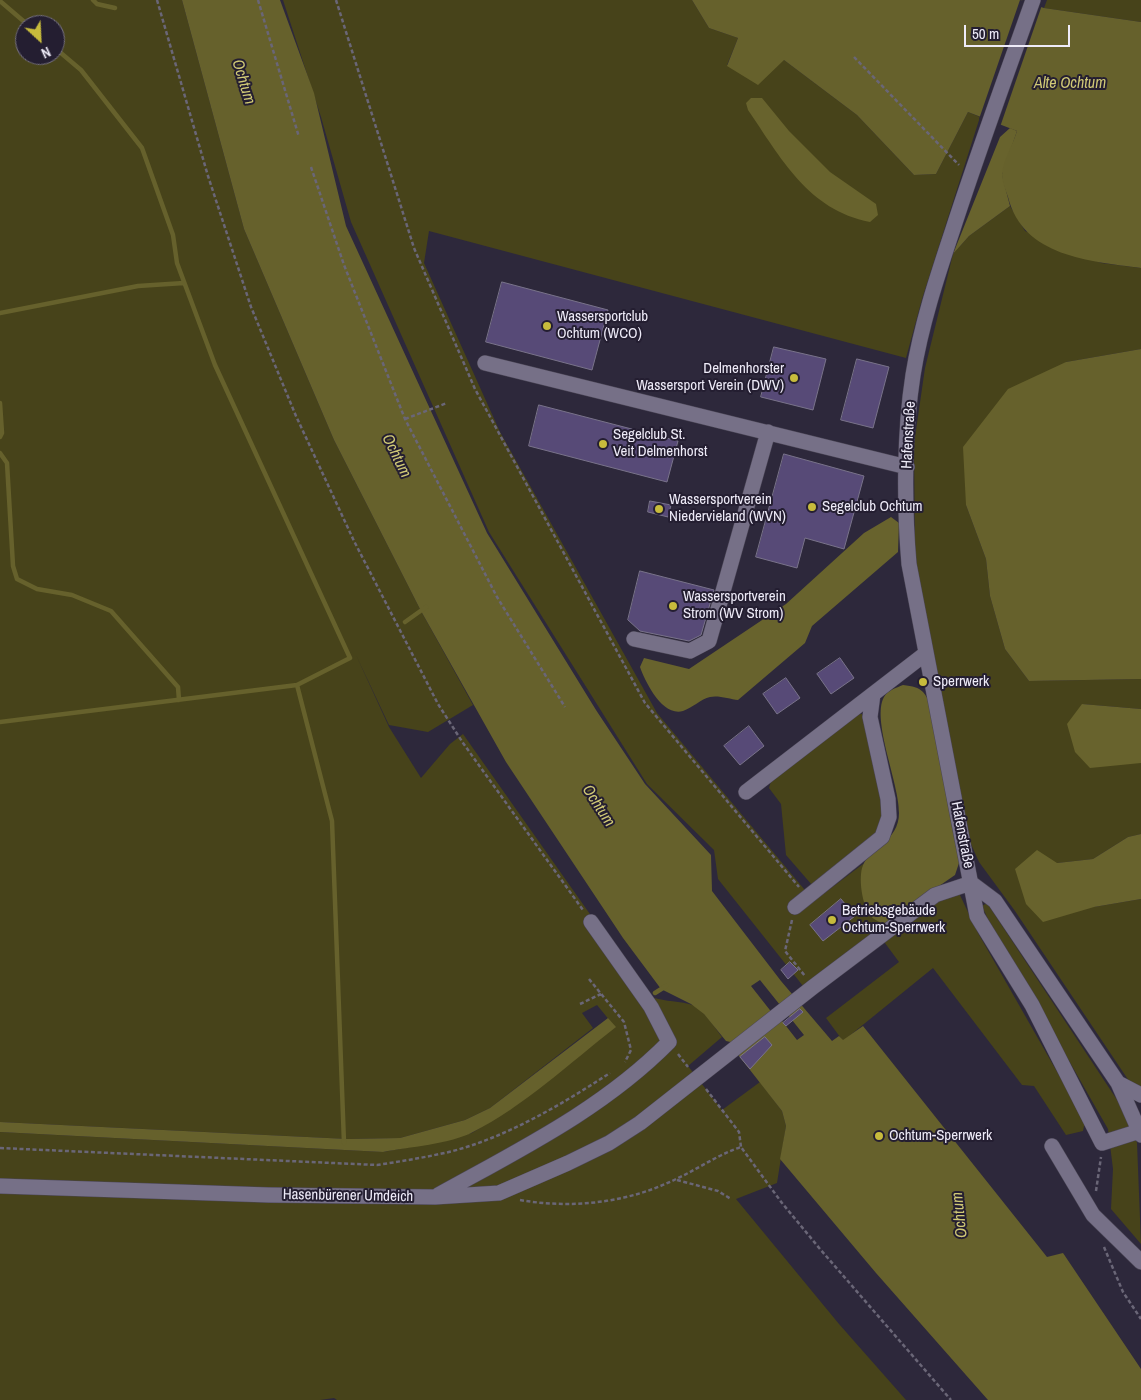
<!DOCTYPE html>
<meta charset="utf-8">
<style>
body{margin:0}
#map{position:relative;width:1141px;height:1400px;overflow:hidden;background:#2d283b;font-family:"Archivo Narrow",sans-serif}
canvas{display:block}
.north{position:absolute;left:15px;top:15px;width:50px;height:50px;box-sizing:border-box;background:#241e31;border:1px solid #757081;border-radius:50%;rotate:155deg;font-size:14px;font-weight:700;line-height:20px;text-align:center;color:#eeebf8}
.north::after{content:'';display:block;margin:auto;width:18px;height:22px;background:#c7bb3c;clip-path:polygon(50% 0,100% 100%,50% 72%,0 100%)}
.scale{position:absolute;left:964px;top:25px;width:106px;height:22px;box-sizing:border-box;border:2px solid #eeebf8;border-top:0;padding-left:6px;font-size:15px;line-height:18px;white-space:nowrap;color:#eeebf8;-webkit-text-stroke:4px #241e31;paint-order:stroke}
</style>
<div id="map">
<canvas width="1141" height="1400"></canvas>
<div class="north">N</div>
<div class="scale">50 m</div>
</div>
<script>
const g = document.querySelector('canvas').getContext('2d');
g.lineJoin = 'round';
function fill(path, color) { g.fillStyle = color; g.fill(path, 'evenodd'); }
function strokePath(path, color, width, dash) { g.strokeStyle = color; g.lineWidth = width; g.lineCap = dash ? 'butt' : 'round'; g.setLineDash(dash || []); g.stroke(path); }
function label(font, color, halo, rows, align = 'center') {
  g.font = font + ' "Archivo Narrow",sans-serif'; g.lineWidth = 4; g.setLineDash([]); g.textBaseline = 'middle'; g.strokeStyle = halo; g.fillStyle = color; for (const [text, x, y, turn = 0] of rows) {
    g.save(); g.translate(x, y); g.rotate((+turn || 0) * Math.PI / 180); g.textAlign = isNaN(turn) ? turn : align; if (halo) g.strokeText(text, 0, 0); g.fillText(text, 0, 0); g.restore();
  }
}
const green = new Path2D(`
 M0 0H182L244 229 334 440 421 611 473 705 428 732 389 725 356 655 389 727 421 778 450 744 463 734 647 995C661 1002 674 1000 689 1004 703 1007 714 1027 722 1037L688 1066 722 1110 760 1082 782 1111 786 1126 777 1183 736 1199 839 1324 906 1400H337L334 1398 320 1400H0V1132L383 1152 437 1142 472 1133 515 1106 615 1027 597 1005 582 1013 593 1028 490 1108 465 1120 400 1138 348 1139 0 1122ZM25 25H55V55H25Z
 M283 0H692L709 28 738 38 727 65 784 60 857 115 914 175 936 174 968 112 980 117 922 299 906 358 429 231 424 263 500 432 657 713 814 901 863 864 861 883 884 924 803 986 718 879 714 850 647 784 489 532 351 222 321 117Z
 M1047 0H1141V22L1044 8Z
 M1010 206 1025 231 1101 263 1141 268V349L1066 362 966 505 986 559 990 596 1005 649 1029 681 1141 679V709L1082 704 1121 763H1141V834L1128 837 1093 859 1057 863 1094 907 1141 899V1087L1129 1081 1015 911 979 862 971 844 915 563 914 444 925 368 953 254 969 236Z
 M862 714 866 723 885 822 877 838 812 885 786 855 781 804 769 788 771 781 851 715Z
 M958 891 978 933 1085 1121 1083 1131 1066 1135 1034 1086 1022 1085 933 968 843 1041 826 1018 899 962 882 939 937 900Z
 M987 903 1129 1118 1137 1143 1141 1244 1111 1209 1113 1169 1108 1129 988 919 982 906Z`);
const forest = new Path2D(`
 M751 98H762L789 131 830 172 876 204 878 215 870 222C808 210 781 158 748 110L746 103Z
 M1010 128 1017 131 1002 175 1010 206 969 236 953 254 1000 137Z
 M891 517 899 523 898 552 812 626 805 643 738 700C730 699 718 695 710 697 701 699 692 708 683 711 662 717 645 681 640 667L644 658 689 669 786 604 864 533Z
 M903 685C923 687 925 692 933 710L960 860 955 875 884 924C880 922 874 920 871 916 862 906 858 877 863 865 870 848 899 841 899 813 900 785 871 720 884 697 888 690 896 688 903 685Z
 M1082 704 1141 709V763L1090 768 1075 752 1067 724Z
 M1141 834V899L1094 907 1043 922 1026 904 1015 869 1037 850 1057 863 1093 859 1128 837Z`);
const water = new Path2D(`
 M182 0H280L314 93 346 226 487 533 596 710 645 784 711 855 712 891 781 981 832 1041 839 1036 843 1040 863 1026 1047 1257 1063 1253 1141 1369V1400H988L876 1273 780 1159 786 1126 782 1111 736 1052 779 1017 797 1040 804 1035 760 980 751 986 773 1014 735 1043 726 1041 704 1014 691 1004 661 989 623 938 506 762 421 611 334 440 244 229Z
 M692 0H1020L1044 8 1141 22V268C1090 261 1023 257 1008 197 1006 191 1002 181 1002 175 1003 161 1013 144 1017 131L968 112 936 174 914 175 857 115 784 60 758 85 727 66 738 38 709 28Z
 M1141 349V679L1029 681 1005 649 990 596 986 559 966 505 963 447 1008 389 1066 362Z
 M608 1018 616 1027C571 1062 523 1107 473 1132 451 1144 408 1147 383 1152L0 1132V1122L348 1139 400 1138 465 1120 490 1108Z`);
const pier = new Path2D(`
 M1020 0 1042 5 1000 127 979 119Z`);
const stream = new Path2D(`
 M93 0 97 4 115 8
 M0 1 28 25
 M55 48 81 70 142 148 173 235 177 263 215 365 350 658
 M0 313 138 286 184 283
 M0 403 2 433 0 437
 M0 453 7 463 13 566 17 579 37 589 72 595 111 611 178 687 179 700
 M405 622 426 607
 M297 685 332 821 344 1143
 M0 722 297 685 350 658
 M655 993 666 986`);
const building = new Path2D(`
 M502 282 608 310 592 370 486 342Z
 M774 347 826 359 813 410 761 397Z
 M857 359 889 367 873 428 841 420Z
 M539 405 678 441 667 482 529 446Z
 M784 454 864 476 844 549 805 538 797 568 756 557Z
 M650 501 671 505 668 517 648 512Z
 M640 571 714 590 701 635 689 641 640 631 628 620Z
 M840 658 854 678 831 694 817 674Z
 M786 678 800 698 777 714 763 694Z
 M749 726 764 746 740 765 724 746Z
 M841 899 855 916 823 941 810 925Z
 M790 962 798 970 788 979 781 970Z
 M800 1009 803 1012 786 1026 783 1023Z
 M765 1037 772 1045 750 1069 740 1057Z`);
const path = new Path2D(`
 M157 0 208 176 251 307 296 416 354 541 438 704 463 743 583 910
 M258 0 299 137
 M336 0 414 248 475 389 645 703 799 887
 M854 57 959 165
 M311 167 344 265 405 419 497 597 565 707
 M405 419 447 403
 M792 920 785 951 805 976
 M589 979 624 1022 631 1050 625 1062
 M580 1004 601 994
 M678 1054 688 1067
 M706 1089 739 1132 741 1147
 M0 1148 377 1165C403 1161 428 1157 453 1151 509 1136 562 1104 610 1073
 M677 1180 718 1191 731 1199
 M1096 1191 1101 1157
 M520 1200C572 1209 628 1203 676 1179 698 1169 717 1155 741 1147L782 1203 820 1249 951 1400
 M1104 1247 1123 1292 1141 1319`);
const minor = new Path2D(`
 M1033 0C1006 76 978 152 953 229 937 277 921 325 913 375 904 432 904 506 909 564L977 916 1032 1005 1102 1143 1140 1131
 M485 363 907 467
 M634 639 690 651 709 641 768 432
 M746 792 925 654
 M971 883 995 901 1118 1083 1141 1135
 M795 907 882 837 889 817 888 799 870 717 873 694
 M1118 1083 1141 1095
 M1052 1146 1093 1215 1141 1262
 M0 1186 269 1195 435 1197 499 1193 568 1163 609 1143 640 1123 813 987 935 895 971 883
 M438 1195C519 1150 603 1109 669 1042L651 1007 591 922`);
const markers = [
 [547,326,5,"#c7bb3c"],
 [794,378,5,"#c7bb3c"],
 [603,444,5,"#c7bb3c"],
 [812,507,5,"#c7bb3c"],
 [659,509,5,"#c7bb3c"],
 [673,606,5,"#c7bb3c"],
 [923,682,5,"#c7bb3c"],
 [832,920,5,"#c7bb3c"],
 [879,1136,5,"#c7bb3c"]
];
const poiNames = [
 ["Wassersportclub",557,317],
 ["Ochtum (WCO)",557,334],
 ["Delmenhorster",784,369,"right"],
 ["Wassersport Verein (DWV)",784,386,"right"],
 ["Segelclub St.",613,435],
 ["Veit Delmenhorst",613,452],
 ["Wassersportverein",669,500],
 ["Niedervieland (WVN)",669,517],
 ["Segelclub Ochtum",822,507],
 ["Wassersportverein",683,597],
 ["Strom (WV Strom)",683,614],
 ["Sperrwerk",933,682],
 ["Betriebsgebäude",842,911],
 ["Ochtum-Sperrwerk",842,928],
 ["Ochtum-Sperrwerk",889,1136]
];
const streetNames = [
 ["Hafenstraße",909,435,-87],
 ["Hafenstraße",962,835,79],
 ["Hasenbürener Umdeich",348,1196,1]
];
const waterNames = [
 ["Ochtum",243,82,73],
 ["Alte Ochtum",1070,84],
 ["Ochtum",396,456,64],
 ["Ochtum",598,806,57],
 ["Ochtum",960,1215,-96]
];
fill(green, '#47431a');
fill(forest, '#68632d');
fill(water, '#66612c');
fill(pier, '#2d283b');
strokePath(stream, '#66612c', 4.5);
fill(building, '#574a77');
strokePath(building, '#79738a', 1);
strokePath(minor, '#4a4555', 16);
strokePath(path, '#6a6677', 2.5, [4, 2.5]);
strokePath(minor, '#767087', 15);
for (const [x, y, r, color] of markers) { const dot = new Path2D(); dot.arc(x, y, r, 0, 2 * Math.PI); g.fillStyle = color; g.fill(dot); strokePath(dot, '#241e31', 2); }
label('15px', '#eeebf8', '#241e31', poiNames, 'left');
label('15px', '#eeebf8', '#241e31', streetNames);
label('italic 16px', '#d0c976', '#241e31', waterNames);
</script>
